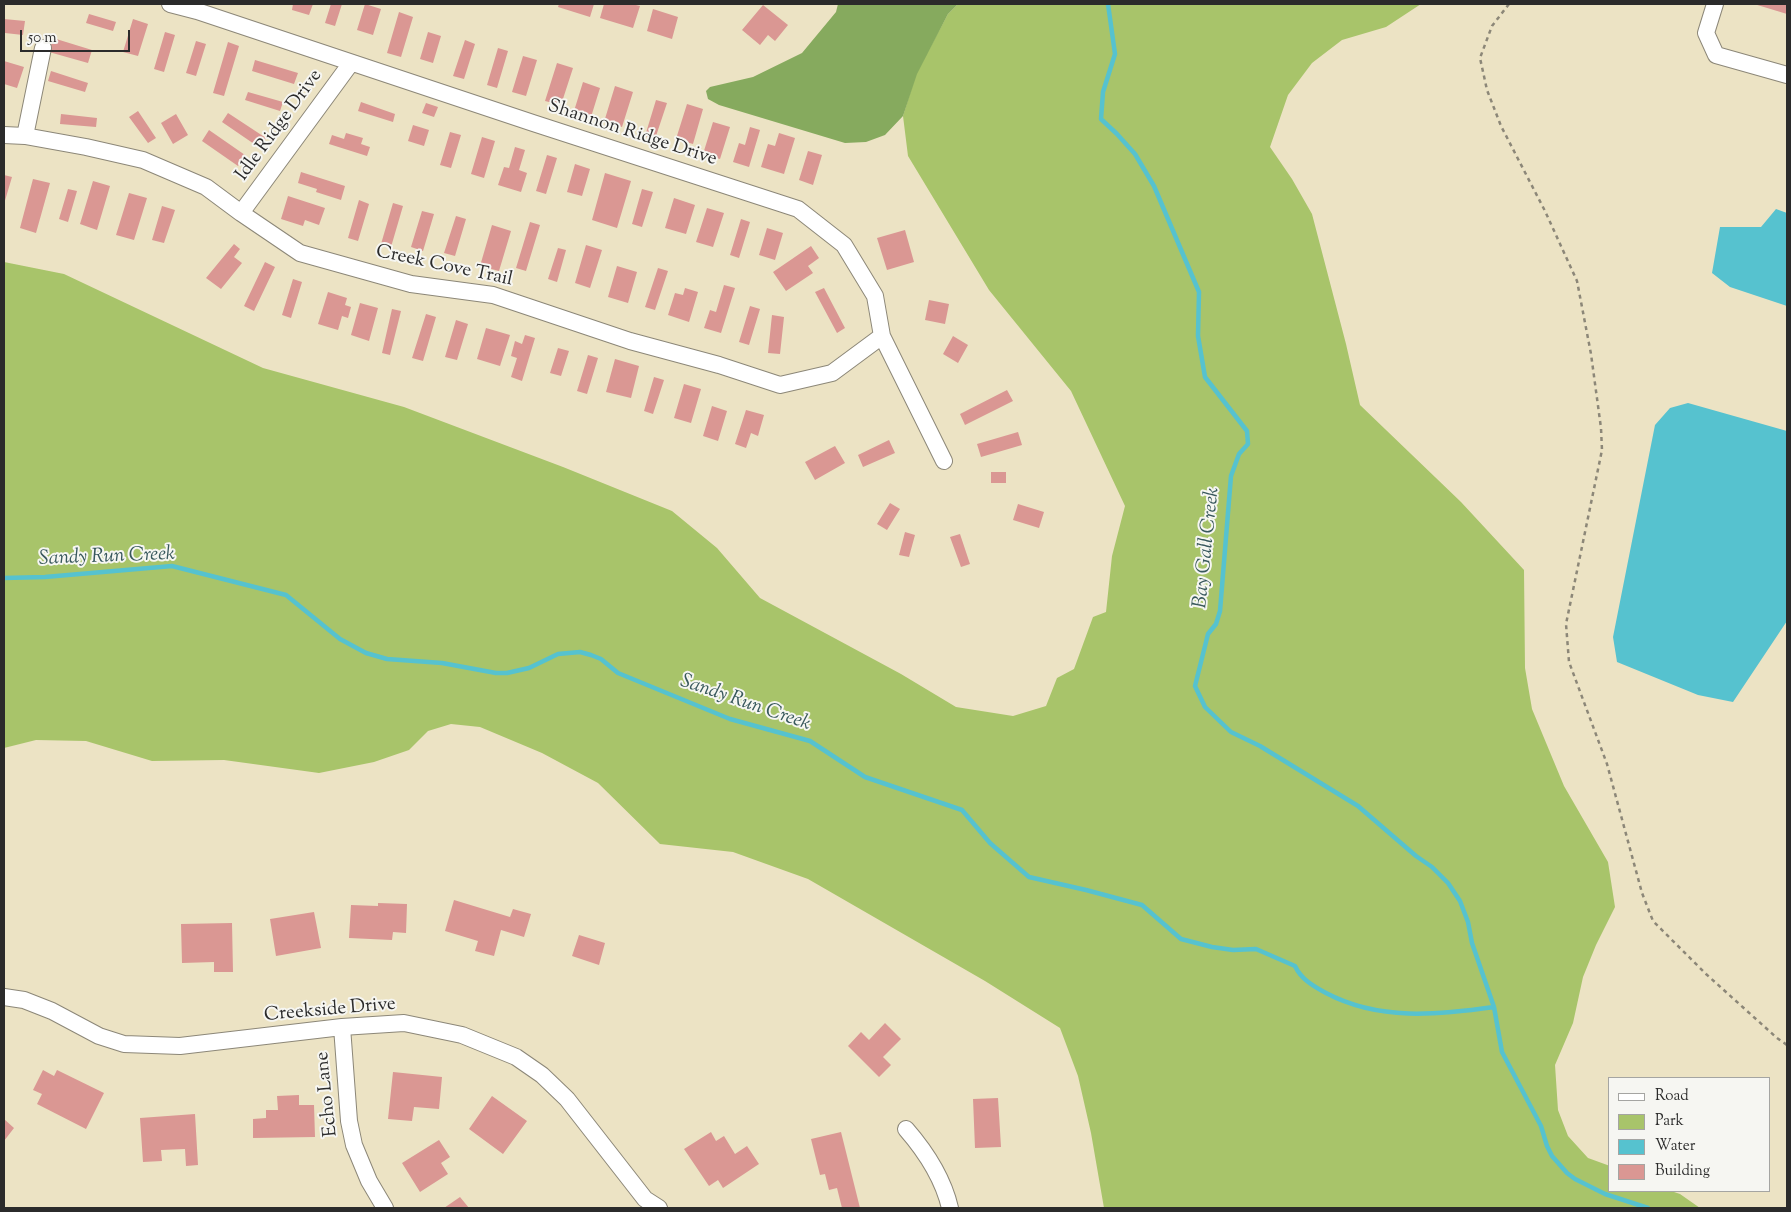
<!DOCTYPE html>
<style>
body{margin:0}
#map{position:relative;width:1791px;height:1212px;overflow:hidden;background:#ece3c4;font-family:"Sorts Mill Goudy",serif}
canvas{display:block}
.frame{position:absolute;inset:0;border:5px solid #2b2b2b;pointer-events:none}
.legend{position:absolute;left:1608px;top:1077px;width:162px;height:115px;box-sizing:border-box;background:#f6f6f2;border:1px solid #a5a5a2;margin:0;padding:6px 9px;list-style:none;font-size:15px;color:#2b2b2b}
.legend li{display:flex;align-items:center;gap:10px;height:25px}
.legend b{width:25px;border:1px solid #a5a5a2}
.scale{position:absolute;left:20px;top:30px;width:110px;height:22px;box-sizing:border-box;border:2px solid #2b2b2b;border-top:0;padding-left:6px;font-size:15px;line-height:18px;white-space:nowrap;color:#2b2b2b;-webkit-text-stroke:4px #f6f6f2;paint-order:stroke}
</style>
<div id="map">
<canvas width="1791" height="1212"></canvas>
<div class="frame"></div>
<ul class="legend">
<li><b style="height:6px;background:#fff"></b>Road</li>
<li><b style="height:14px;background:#a8c46a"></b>Park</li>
<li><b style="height:14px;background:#56c2cf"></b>Water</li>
<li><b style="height:14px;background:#da9793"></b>Building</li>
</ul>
<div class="scale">50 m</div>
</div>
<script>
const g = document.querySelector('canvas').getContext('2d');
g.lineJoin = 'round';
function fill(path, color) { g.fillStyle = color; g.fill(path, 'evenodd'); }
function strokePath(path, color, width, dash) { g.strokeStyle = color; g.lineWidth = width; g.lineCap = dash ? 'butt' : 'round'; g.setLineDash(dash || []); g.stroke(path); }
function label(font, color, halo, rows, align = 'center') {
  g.font = font + ' "Sorts Mill Goudy",serif'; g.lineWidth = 4; g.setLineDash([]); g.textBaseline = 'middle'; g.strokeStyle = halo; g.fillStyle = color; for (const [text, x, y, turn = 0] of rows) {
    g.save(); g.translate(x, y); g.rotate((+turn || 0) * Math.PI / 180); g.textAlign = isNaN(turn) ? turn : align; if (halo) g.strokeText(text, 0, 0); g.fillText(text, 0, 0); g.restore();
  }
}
const green = new Path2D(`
 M958 4H1421L1386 27 1342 40 1312 63 1288 95 1270 147 1292 179 1312 214 1346 344 1360 405 1461 502 1524 570 1525 668 1532 709 1564 786 1608 862 1615 907 1596 945 1583 977 1573 1023 1555 1065 1558 1110 1568 1136 1588 1158 1610 1166V1191H1671L1680 1194 1700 1208H1104L1091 1133 1078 1076 1060 1028 985 981 808 879 733 852 660 844 598 783 542 753 480 727 451 724 428 731 409 750 374 762 319 773 224 760 152 761 86 741 36 740 4 748V262L64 274 263 368 404 407 563 467 672 511 717 548 760 598 901 674 956 707 1013 716 1046 706 1057 678 1074 669 1093 617 1106 612 1112 556 1125 506 1071 391 989 290 908 156 903 116 916 74 948 14Z`);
const forest = new Path2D(`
 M838 4H958L948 14 917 74 903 116 885 135 866 142 845 143 719 105 708 99 706 91 710 87 753 77 802 53 836 12Z`);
const water = new Path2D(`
 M1776 209 1787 213V306L1730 287 1712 273 1720 227H1761Z
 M1688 403 1787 431V621L1733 702 1698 695 1617 662 1613 637 1655 425 1670 408Z`);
const stream = new Path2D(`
 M1108 4 1115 54 1103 92 1101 119 1117 134 1135 154 1154 186 1199 292 1198 336 1205 377 1247 431 1248 444 1239 454 1231 476 1220 611 1216 624 1208 634 1195 686 1205 707 1231 732 1260 746 1358 806 1416 856 1432 867 1448 883 1460 901 1468 922 1472 943 1494 1007 1502 1052 1541 1126 1547 1146 1552 1156 1567 1173 1575 1179 1605 1194 1648 1208
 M4 578 45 577 172 566 286 595 340 639 366 653 387 659 442 663 496 673H507L529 668 558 654 580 652 591 655 601 659 618 673 730 719 810 741 865 777 962 810 990 843 1029 877 1086 890 1142 905 1181 939 1212 947 1233 950 1256 949 1295 966C1301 979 1313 986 1326 993 1379 1021 1437 1015 1494 1007`);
const building = new Path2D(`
 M293 4H313L309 15 292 10Z
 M331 4H342L335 26 325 23Z
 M365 4 381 9 373 35 357 30Z
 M559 4H594L590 17 558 7Z
 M604 4H632L640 6 633 28 600 18Z
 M1754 4H1787V14Z
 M763 5 788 25 775 41 768 35 760 45 742 30Z
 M653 9 678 17 672 39 647 31Z
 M399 12 413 17 401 57 387 53Z
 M89 14 116 22 113 31 86 23Z
 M4 19 25 21 23 35 5 33Z
 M133 19 148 24 138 56 123 52Z
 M165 32 175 35 164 72 154 69Z
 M428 32 441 36 433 63 420 59Z
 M53 38 92 50 88 63 49 52Z
 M465 40 475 44 464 79 453 76Z
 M196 41 206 44 196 76 186 73Z
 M228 42 239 46 224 96 213 93Z
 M498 48 508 51 497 88 487 85Z
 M523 56 537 60 526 96 512 92Z
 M255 60 298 73 294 84 252 71Z
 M4 61 24 67 17 88 4 84Z
 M557 63 573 68 561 105 545 101Z
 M51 71 88 83 85 92 48 81Z
 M583 82 600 88 591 117 574 111Z
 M615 86 633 92 622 127 604 122Z
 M248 92 283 102 280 111 245 100Z
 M656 100 667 103 655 139 645 136Z
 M361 102 395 114 393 122 358 111Z
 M426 103 438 107 434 117 422 113Z
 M687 104 703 109 693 144 676 139Z
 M138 111 156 138 148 143 129 117Z
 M228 113 266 138 260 148 222 122Z
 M61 114 97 118 96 127 60 124Z
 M176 114 188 135 173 144 161 123Z
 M713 122 730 127 720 159 703 154Z
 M413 125 429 130 424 146 408 141Z
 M750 127 760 130 749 167 733 162 739 143 745 145Z
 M209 130 245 155 238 166 202 141Z
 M450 132 461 135 451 168 440 165Z
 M346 133 363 138 361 144 370 147 367 156 329 144 332 135 344 139Z
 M779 133 795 138 784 174 761 167 768 144 775 146Z
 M482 137 495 141 484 178 471 174Z
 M515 147 525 150 519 170 527 173 521 192 498 185 504 167 509 168Z
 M808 151 822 155 813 185 799 180Z
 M547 155 557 158 546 194 536 191Z
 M575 164 590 169 582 196 567 192Z
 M301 172 345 186 341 200 316 192 317 189 298 183Z
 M605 173 631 181 617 228 592 220Z
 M4 175 12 177 4 204Z
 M33 179 50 183 36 233 20 228Z
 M93 181 110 186 97 230 80 224Z
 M68 189 77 191 68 222 59 219Z
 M642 189 653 192 642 227 632 224Z
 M129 193 147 198 134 240 116 235Z
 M288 196 325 208 319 225 305 220 303 226 281 219Z
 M674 198 695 205 686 234 665 228Z
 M359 200 369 204 358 241 348 238Z
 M393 203 403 206 391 247 381 244Z
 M162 206 175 210 164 243 152 240Z
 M707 208 724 213 713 247 696 242Z
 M422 211 434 214 423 251 411 247Z
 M456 216 466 219 455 256 444 253Z
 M741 219 750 222 739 258 730 255Z
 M530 222 540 225 526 271 516 268Z
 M492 225 511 231 499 271 480 266Z
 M767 228 783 233 775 260 759 255Z
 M905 230 914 262 887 270 877 238Z
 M234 244 240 249 234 257 242 263 221 289 206 278Z
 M586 245 602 250 590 288 575 283Z
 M811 246 819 258 808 266 813 273 786 291 773 272Z
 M558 248 566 250 557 282 548 279Z
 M265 262 275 267 254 311 244 306Z
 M617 266 637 272 628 303 608 297Z
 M658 268 668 271 655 310 645 307Z
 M293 279 302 282 291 318 282 315Z
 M724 285 735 288 721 333 704 328 710 310 716 312Z
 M685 288 698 292 689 322 668 315 675 293 683 295Z
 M824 288 845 328 837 333 815 292Z
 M328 292 347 298 345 305 351 307 348 318 342 316 338 330 318 324Z
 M929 300 949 304 945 324 925 320Z
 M360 303 378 308 369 341 351 335Z
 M750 306 760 309 749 345 739 342Z
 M392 309 401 311 390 355 382 353Z
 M426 314 436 317 423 361 412 358Z
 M772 315 784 317 780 354 768 353Z
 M456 320 468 324 457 360 445 357Z
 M486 328 510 335 500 366 477 359Z
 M525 335 535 338 522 381 511 377 517 358 511 356 515 341 522 344Z
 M953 336 968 345 958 363 943 354Z
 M558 348 569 351 561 376 550 373Z
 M588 355 598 358 587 394 577 391Z
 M615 359 639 366 631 398 606 392Z
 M654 377 664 380 653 414 644 411Z
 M684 384 701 389 691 423 674 418Z
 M1007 390 1013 401 965 425 960 414Z
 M712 406 727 411 718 441 703 436Z
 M746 410 764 415 758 436 751 433 746 448 735 444Z
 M1018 432 1022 445 981 457 977 444Z
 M889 440 895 453 863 467 858 455Z
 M835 446 845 463 815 480 805 462Z
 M991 472H1006V483H991Z
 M890 503 900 509 887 530 877 524Z
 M1018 504 1044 512 1039 528 1013 520Z
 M905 532 915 535 909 557 899 555Z
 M960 534 970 564 961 567 950 537Z
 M454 900 510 917 513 909 531 914 524 937 501 930 494 956 475 951 478 941 445 931Z
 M378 903 407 904 406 933 393 932 392 940 349 938 351 905 378 906Z
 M314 912 321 948 276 956 270 919Z
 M232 923 233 972H214V962L182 963 181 924Z
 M579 935 605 943 599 965 572 956Z
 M885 1023 901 1039 883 1057 891 1065 879 1077 848 1046 861 1032 869 1040Z
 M43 1070 54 1076 57 1070 104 1093 86 1129 37 1104 42 1094 33 1090Z
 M393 1072 442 1077 439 1109 414 1107 412 1121 388 1119Z
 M299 1095V1105H314L315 1137 253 1138V1119L266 1118V1110H278L277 1096Z
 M492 1096 527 1121 503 1154 469 1129Z
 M998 1098 1001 1147 975 1148 973 1099Z
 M195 1114 198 1165 186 1166 185 1149 161 1150 162 1161 143 1162 140 1118Z
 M4 1119 14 1128 4 1141Z
 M711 1132 716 1141 724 1136 735 1154 747 1146 759 1164 723 1188 718 1180 709 1186 684 1149Z
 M841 1132 860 1208H842L837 1188 829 1190 825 1174 820 1175 811 1139Z
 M439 1140 450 1157 441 1163 448 1174 420 1192 402 1163Z
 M460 1197 469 1208H444Z`);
const path = new Path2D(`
 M1509 4 1492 26 1480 58 1487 90 1501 126 1545 211 1577 281 1591 354 1601 428 1602 450 1566 624 1569 662 1607 764 1642 893 1653 921 1706 974 1777 1038 1787 1045`);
const minor = new Path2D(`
 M170 4 197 11 533 123 798 209 844 245 875 296 882 336 944 461
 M1715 4 1706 33 1716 55 1787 75
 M4 135 25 136 86 147 143 160 206 187 241 213 300 253 411 284 493 295 630 341 719 365 780 385 832 373 882 336
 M25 136 43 48
 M241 213 351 63
 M4 997 24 1000 52 1011 99 1036 124 1044 180 1046 342 1027 404 1023 462 1035 516 1057 542 1075 567 1099 645 1199 659 1208
 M342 1027 349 1121 354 1145 369 1181 385 1208
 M906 1129C926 1152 943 1178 950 1208`);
const streetNames = [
 ["Idle Ridge Drive",280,126,-54],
 ["Shannon Ridge Drive",632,134,18],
 ["Creek Cove Trail",444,267,12],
 ["Creekside Drive",330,1011,-5],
 ["Echo Lane",328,1094,-96]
];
const waterNames = [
 ["Bay Gall Creek",1208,548,-84],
 ["Sandy Run Creek",107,558,-2],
 ["Sandy Run Creek",745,704,19]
];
fill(green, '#a8c46a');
fill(forest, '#86aa5e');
fill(water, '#56c2cf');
strokePath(stream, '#56c2cf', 4.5);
fill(building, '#da9793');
strokePath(minor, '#8c8778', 18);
strokePath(path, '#8c8778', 2.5, [4, 4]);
strokePath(minor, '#fff', 16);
label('19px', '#2b2b2b', '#f6f6f2', streetNames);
label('italic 20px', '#38585c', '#f6f6f2', waterNames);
</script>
